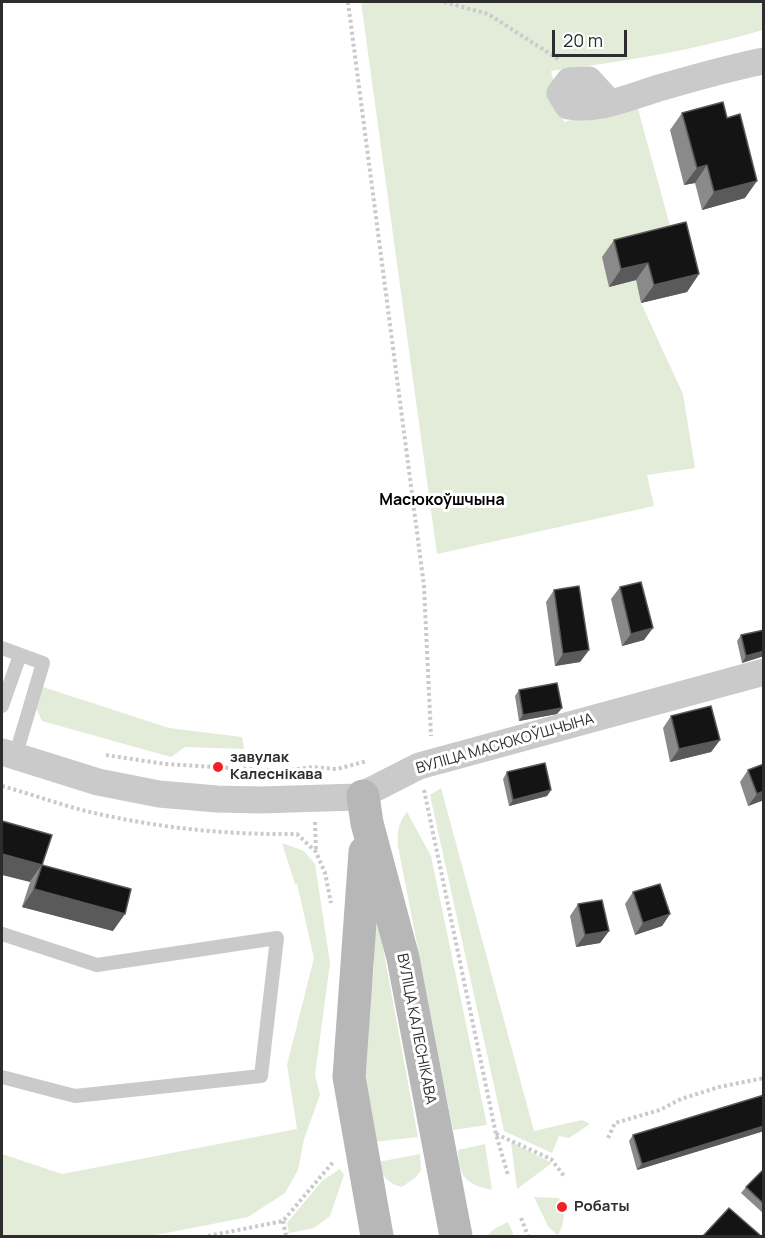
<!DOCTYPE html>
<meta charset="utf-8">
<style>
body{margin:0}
#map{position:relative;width:765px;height:1238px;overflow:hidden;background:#fff;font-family:Manrope,sans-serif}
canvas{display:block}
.frame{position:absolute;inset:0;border:3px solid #2d2d2d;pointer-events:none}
.scale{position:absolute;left:552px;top:30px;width:75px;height:27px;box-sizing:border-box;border:3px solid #2d2d2d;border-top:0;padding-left:8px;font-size:18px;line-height:21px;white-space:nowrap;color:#2d2d2d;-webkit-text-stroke:4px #fff;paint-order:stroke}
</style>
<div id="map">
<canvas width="765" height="1238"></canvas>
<div class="frame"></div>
<div class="scale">20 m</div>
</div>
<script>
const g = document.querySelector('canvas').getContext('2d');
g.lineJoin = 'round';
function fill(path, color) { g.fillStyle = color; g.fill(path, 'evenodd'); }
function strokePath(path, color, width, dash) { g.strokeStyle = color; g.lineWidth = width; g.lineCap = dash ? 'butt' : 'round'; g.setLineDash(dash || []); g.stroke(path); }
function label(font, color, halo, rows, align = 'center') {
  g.font = font + ' Manrope,sans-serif'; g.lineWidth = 6; g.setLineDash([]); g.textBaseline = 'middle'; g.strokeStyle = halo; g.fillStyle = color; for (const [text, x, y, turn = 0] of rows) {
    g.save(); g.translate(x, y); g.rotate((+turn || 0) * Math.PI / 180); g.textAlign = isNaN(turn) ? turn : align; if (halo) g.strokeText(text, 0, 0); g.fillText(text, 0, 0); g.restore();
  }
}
const green = new Path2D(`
 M361 2H763V30C694 50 623 62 551 71L564 122 636 102 674 240 636 280 641 303 683 394 695 468 647 475 654 506 437 554Z
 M43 687 169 728 242 737 244 749 185 747 171 757 42 721 36 708Z
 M441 788 534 1131 582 1120 590 1124 569 1138 559 1136 552 1153 504 1131 430 795Z
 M407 812 431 856 487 1125 453 1130 398 846C397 832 398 823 407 812Z
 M282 843 304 851 315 864 330 963 315 1075 320 1095 304 1139 298 1170 285 1193 248 1217 151 1236H2V1154L62 1174 297 1129 287 1065 314 958 297 884H295Z
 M371 883 418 1137 374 1142 362 1075 374 966 368 894Z
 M511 1142 552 1163 517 1189Z
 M485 1144 492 1190C466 1184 459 1178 458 1150Z
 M420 1154 421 1170 416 1177 402 1187C387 1183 382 1176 378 1162Z
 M340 1169 344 1175 330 1216 314 1228 289 1233 287 1223 322 1181Z
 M534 1197 559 1198C566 1214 565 1220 558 1236L548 1226Z
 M508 1222 514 1236H487L494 1229Z`);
const path = new Path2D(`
 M348 2 424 586 431 736
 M444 2 488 14 558 59
 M106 755 165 764 283 771 313 767 337 769 367 761
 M2 786C31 794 61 805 90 812 158 828 227 835 297 834L316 852 325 873 331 903
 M424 790 496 1134 508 1175
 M315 822 316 851
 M496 1134 551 1159 564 1176
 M608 1138 615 1123 660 1110 681 1099 719 1087 764 1078
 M521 1218 528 1236
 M283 1221 286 1236
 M208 1236 283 1221 334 1161`);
const lane = new Path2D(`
 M2 648 43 663 15 757
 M2 706 20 655
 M2 934 97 965 277 938 261 1076 75 1096 2 1077`);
const street = new Path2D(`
 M610 103 589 80 569 81 560 93 568 106C599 111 629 97 659 88 694 78 728 68 764 61
 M2 752 98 782 159 794 217 799 260 800 358 797 419 766 764 672`);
const secondary = new Path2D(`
 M363 796 367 823 403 958 456 1236
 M365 852 349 1077 377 1236`);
const wall = new Path2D(`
 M682 113 745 198 702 210 695 183 684 185 670 130Z
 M614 240 699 274 687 292 641 303 636 280 609 287 602 257Z
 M620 587 644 640 622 646 611 599Z
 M554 590 589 650 580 662 555 666 546 602Z
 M741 635 764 656 742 663 737 641Z
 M519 690 562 708 557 714 519 721 515 696Z
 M671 716 720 740 711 752 670 762 663 728Z
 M748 770 764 800 748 806 740 782Z
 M507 772 551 790 547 796 509 806 503 779Z
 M42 865 113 931 22 907 30 882Z
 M633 892 670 914 662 926 635 935 625 904Z
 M578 904 609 931 600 943 576 947 570 916Z
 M764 1095V1131L637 1170 629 1141 633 1135Z
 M764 1169V1214L741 1193 746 1187Z`);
const shadedWall = new Path2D(`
 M707 165 695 183 684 185 697 168Z
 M757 181 745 198 702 210 714 192Z
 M648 263 636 280 609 287 621 269Z
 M699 274 687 292 641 303 654 285Z
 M653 628 644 640 622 646 631 634Z
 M589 650 580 662 555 666 563 654Z
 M764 651V656L742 663 746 656Z
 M562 708 557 714 519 721 523 715Z
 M720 740 711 752 670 762 679 749Z
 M551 790 547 796 509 806 513 800Z
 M764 791V800L748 806 757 794Z
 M2 854 42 865 30 882 2 875Z
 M34 889 125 914 113 931 22 907Z
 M670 914 662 926 635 935 643 923Z
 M609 931 600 943 576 947 585 935Z
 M764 1126V1131L637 1170 642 1164Z`);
const building = new Path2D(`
 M723 102 727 118 740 114 757 181 714 192 707 165 697 168 682 113Z
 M686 222 699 274 654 285 648 263 621 269 614 240Z
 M641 582 653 628 631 634 620 587Z
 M579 586 589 650 563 654 554 590Z
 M764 630V651L746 656 741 635Z
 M557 683 562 708 523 715 519 690Z
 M711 706 720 740 679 749 671 716Z
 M545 763 551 790 513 800 507 772Z
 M764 764V791L757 794 748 770Z
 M2 821 52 835 42 865 2 854Z
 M42 865 131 889 125 914 34 889Z
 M660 884 670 914 643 923 633 892Z
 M602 900 609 931 585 935 578 904Z
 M764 1095V1126L642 1164 633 1135Z
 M764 1169V1204L746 1187Z
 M729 1208 761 1236H703Z`);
const markers = [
 [218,767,6,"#f32024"],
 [562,1207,6,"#f32024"]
];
const streetNames = [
 ["ВУЛІЦА МАСЮКОЎШЧЫНА",505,744,-16],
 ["ВУЛІЦА КАЛЕСНІКАВА",416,1029,79]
];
const poiNames = [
 ["завулак",230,758],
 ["Калеснікава",230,775],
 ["Робаты",574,1207]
];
const neighbourhoodNames = [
 ["Масюкоўшчына",442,501]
];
fill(green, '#e2ecd9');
strokePath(path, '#cacaca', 4, [3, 3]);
strokePath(lane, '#cacaca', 14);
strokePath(street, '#cacaca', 27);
strokePath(secondary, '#b7b7b7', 33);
fill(wall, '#8a8a8a');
fill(shadedWall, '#5a5a5a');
fill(building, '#141414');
strokePath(building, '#5a5a5a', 1.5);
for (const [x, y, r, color] of markers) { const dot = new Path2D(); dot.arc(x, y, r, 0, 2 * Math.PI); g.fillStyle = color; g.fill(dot); strokePath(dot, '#fff', 2); }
label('15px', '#2d2d2d', '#fff', streetNames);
label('bold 15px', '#2d2d2d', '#fff', poiNames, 'left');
label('bold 16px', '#000', '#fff', neighbourhoodNames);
</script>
